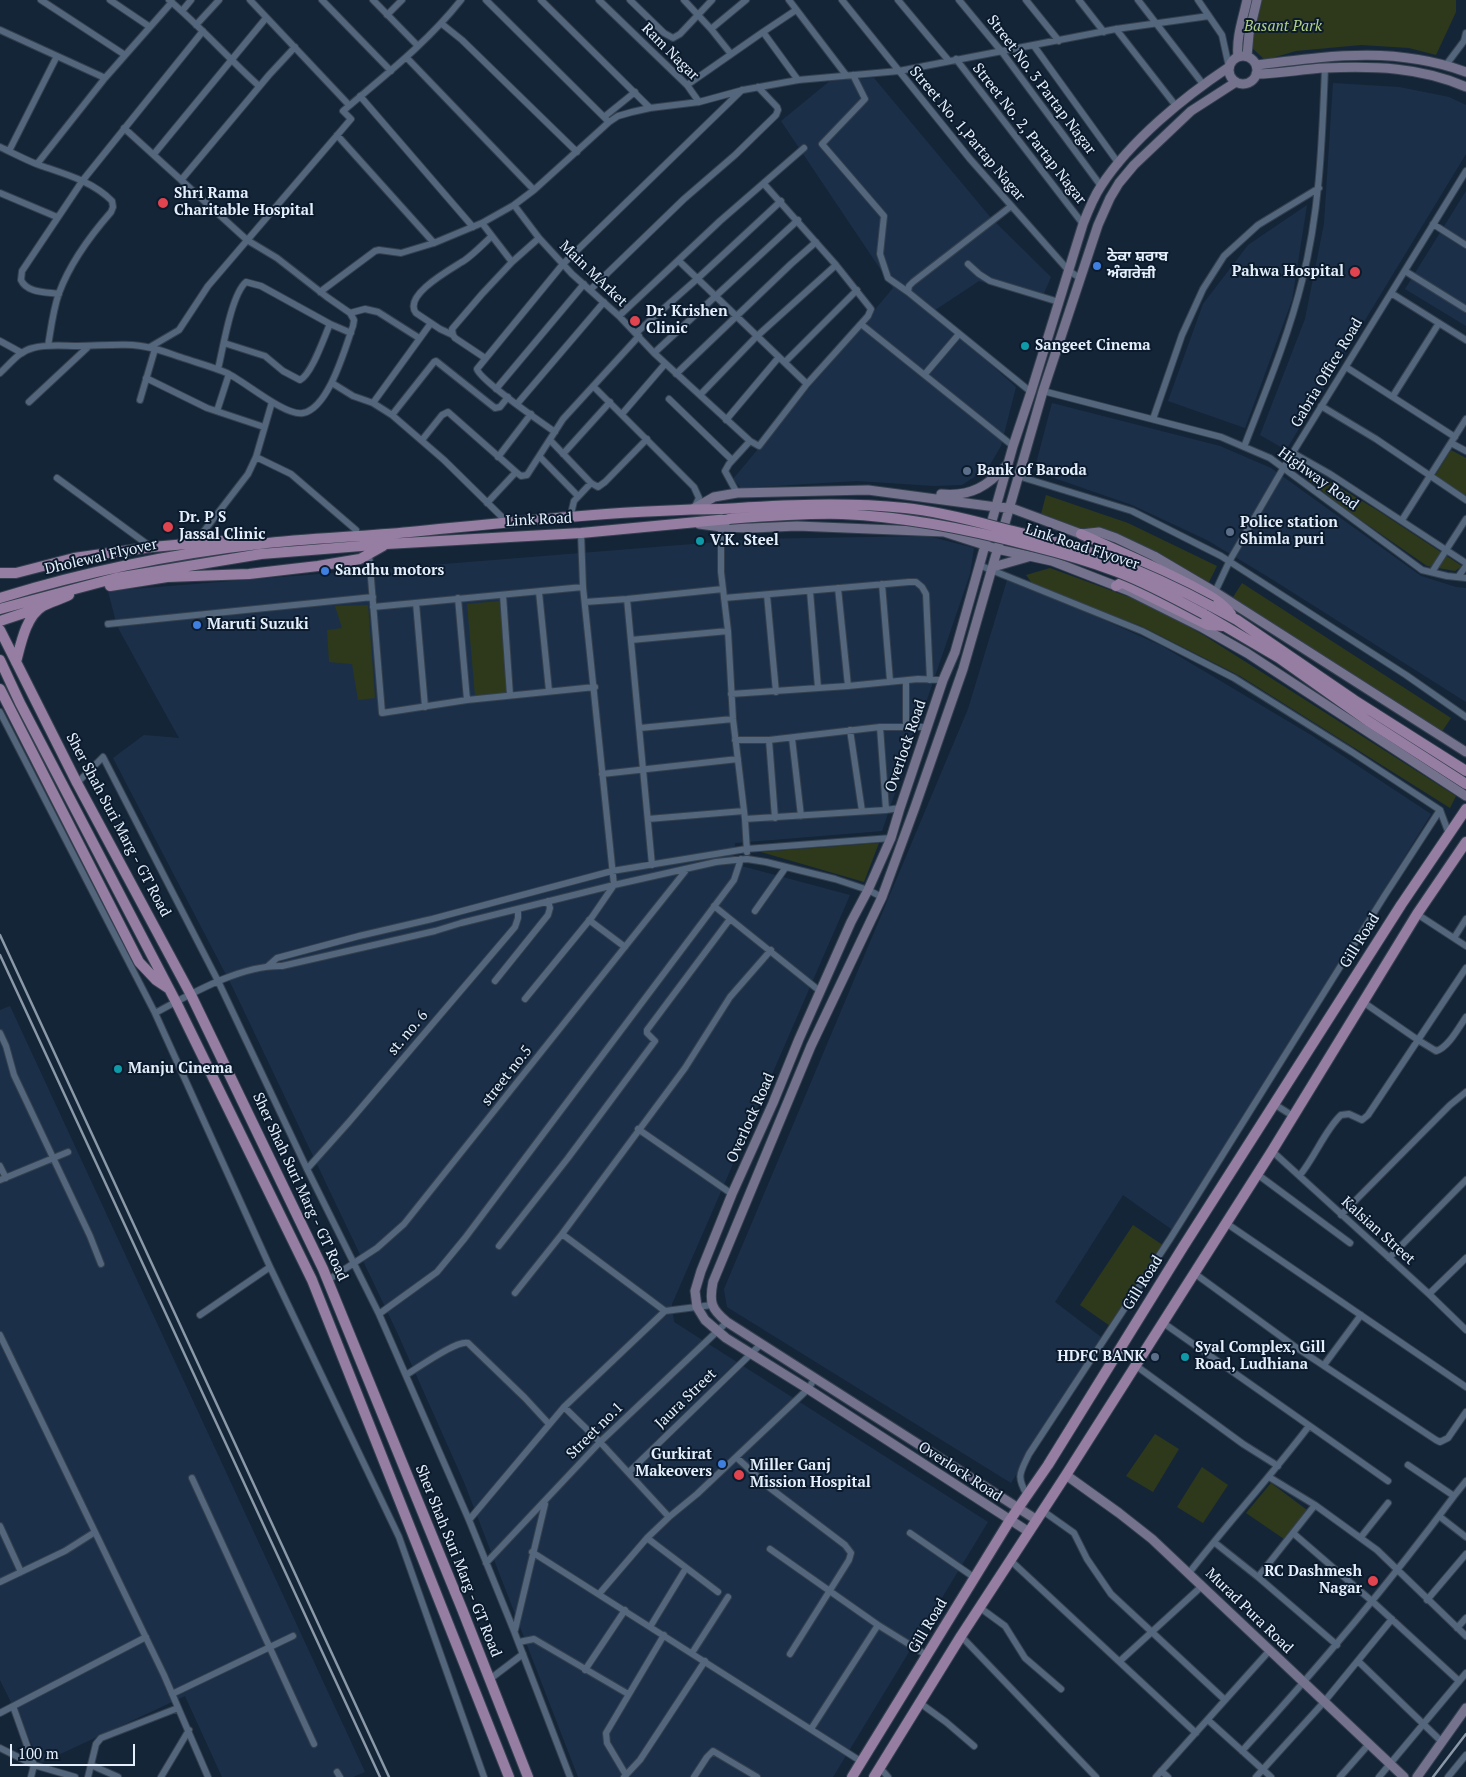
<!DOCTYPE html>
<meta charset="utf-8">
<style>
body{margin:0}
#map{position:relative;width:1466px;height:1777px;overflow:hidden;background:#152538;font-family:"PT Serif",serif}
canvas{display:block}
.scale{position:absolute;left:10px;top:1744px;width:125px;height:22px;box-sizing:border-box;border:2px solid #e4effb;border-top:0;padding-left:6px;font-size:15px;line-height:18px;white-space:nowrap;color:#e4effb;-webkit-text-stroke:4px #0b1b2d;paint-order:stroke}
</style>
<div id="map">
<canvas width="1466" height="1777"></canvas>
<div class="scale">100 m</div>
</div>
<script>
const g = document.querySelector('canvas').getContext('2d');
g.lineJoin = 'round';
function fill(path, color) { g.fillStyle = color; g.fill(path, 'evenodd'); }
function strokePath(path, color, width, dash) { g.strokeStyle = color; g.lineWidth = width; g.lineCap = dash ? 'butt' : 'round'; g.setLineDash(dash || []); g.stroke(path); }
function label(font, color, halo, rows, align = 'center') {
  g.font = font + ' "PT Serif","Noto Sans Gurmukhi",serif'; g.lineWidth = 4; g.setLineDash([]); g.textBaseline = 'middle'; g.strokeStyle = halo; g.fillStyle = color; for (const [text, x, y, turn = 0] of rows) {
    g.save(); g.translate(x, y); g.rotate((+turn || 0) * Math.PI / 180); g.textAlign = isNaN(turn) ? turn : align; if (halo) g.strokeText(text, 0, 0); g.fillText(text, 0, 0); g.restore();
  }
}
const built = new Path2D(`
 M874 78 991 218 1051 277 1041 300 979 281 932 312 1016 387 1001 446 988 468 962 485 934 486 857 481 741 488 733 479 893 288 781 121 831 80Z
 M1333 83 1399 87 1449 97 1466 105V154L1286 450 1260 435 1305 319 1324 224Z
 M1466 191V326L1405 289Z
 M1307 205 1292 300 1245 428 1168 401 1203 304 1248 245Z
 M1052 403 1220 446 1271 468 1421 576 1456 587 1466 588V702L1270 578 1207 540 1132 505 1034 471Z
 M928 536 974 548 970 574 882 831 735 843 734 864 850 895 672 1304 674 1322 988 1522 833 1777H578L464 1482 397 1332 233 988 113 758 144 735 179 738 117 626 108 591 755 539Z
 M1008 577 1162 646 1311 735 1431 814 1174 1231 1123 1195 1055 1302 1101 1337 1011 1483 727 1307 724 1289 968 709Z
 M10 1006 365 1772 353 1777H222L185 1696 41 1763 0 1680V1010Z`);
const green = new Path2D(`
 M1261 0H1456V12L1436 55 1409 48 1361 45 1296 51 1265 60 1251 47Z
 M1451 450 1466 458V498L1433 479Z
 M1316 473 1380 512 1462 566 1455 571 1427 566 1342 507 1309 480Z
 M1046 495 1128 523 1217 566 1207 586 1119 544 1041 514Z
 M1050 568 1148 604 1205 636 1456 796 1450 808 1240 676 1141 626 1034 586 1026 575Z
 M1242 583 1451 718 1439 736 1230 602Z
 M499 601 513 692 475 696 467 604Z
 M368 605 375 698 358 700 352 664 329 662 327 630 342 628 335 606Z
 M879 843 864 882 761 852Z
 M1133 1225 1167 1248 1113 1328 1080 1305Z
 M1155 1434 1179 1449 1153 1492 1126 1476Z
 M1202 1467 1228 1485 1203 1523 1177 1507Z
 M1271 1483 1307 1510 1284 1539 1246 1513Z`);
const street = new Path2D(`
 M41 0 125 55
 M110 0 150 27
 M169 0C201 27 228 58 259 86
 M250 0 349 105
 M322 0 391 71
 M373 0 418 46
 M486 0 609 122
 M541 0 650 108
 M599 0 687 85 699 102
 M630 0 664 33 673 38 680 34 712 0
 M684 0 711 29 731 54
 M789 0 846 75
 M842 0 970 159 1069 271 1080 278
 M898 0 949 61
 M959 0 1002 52 1101 186
 M1026 0 1059 41
 M1079 0 1104 32
 M1138 0 1203 84
 M1198 0 1222 35 1229 67
 M182 11 191 0
 M387 15 402 0
 M442 24 462 40 577 152
 M196 25 219 0
 M711 29 746 0
 M1116 29 1176 106
 M0 30 105 78
 M763 32 796 10
 M1034 46 1119 164
 M407 58 534 190
 M956 59 1083 224
 M1446 65 1464 41 1466 33
 M853 75 865 99 822 144 884 216 880 254 888 278 908 292
 M687 85 763 32 798 80
 M360 96 473 227
 M604 117 635 92
 M337 135 434 243
 M0 147C13 153 26 160 39 165 65 174 92 181 112 201L113 207 111 212C90 236 70 263 59 293 53 310 51 328 48 346
 M9 151 57 56
 M154 154 266 18
 M37 164 105 78 172 2
 M182 179 269 75 295 47
 M0 193 57 217
 M514 205 539 238 572 274 619 316 654 353 750 441 759 446 807 384 868 316 871 309 836 265 764 184
 M1010 207 913 282 909 286 908 292 1031 392
 M482 223 512 262
 M1433 224 1466 245
 M679 261 807 384
 M968 264 979 274 990 281 1059 302
 M1405 271 1466 309
 M590 290 684 199 735 155 776 115 778 110 777 107 758 87
 M320 292 375 251 379 250 401 253 434 243 482 223 514 205 534 190 609 122 618 116 632 112 650 108 699 102 743 90 798 80 899 71 1116 29 1209 16
 M1391 293 1466 340
 M59 294C46 292 27 293 21 280L22 271 83 180 203 31
 M350 313 365 309 378 312 419 338
 M619 316 720 221 804 148
 M861 324 1013 446
 M636 333 697 279 781 201
 M453 335 440 329 416 313C402 295 453 268 465 260 475 253 483 244 492 236
 M0 341 22 353
 M224 343 265 356 283 371 300 380C312 374 324 337 330 324
 M150 347 179 330 208 286 351 119 343 111C384 76 427 43 461 0
 M654 353 798 220
 M485 358 455 338 453 335 452 329 482 294 512 262 539 238
 M785 362 857 290
 M1346 367 1455 437
 M218 369C223 349 231 295 246 282L261 286 330 324 351 333
 M0 373C10 364 19 351 33 348 47 344 64 346 78 346 102 346 128 342 151 348 162 350 173 355 183 358 198 363 213 367 227 373 244 381 286 417 303 413 329 408 345 348 353 326L354 320 350 313 327 297 277 258 247 240 124 128
 M676 374 791 264 816 242
 M925 374 959 334
 M146 378 207 408 264 427
 M332 383 353 396 373 403 392 415 444 460 507 522
 M593 386 694 487 699 498 694 508
 M496 389 584 284
 M1043 391 1221 437 1270 458 1422 570 1447 576 1466 578
 M700 395 756 337 836 265
 M1393 396 1439 323
 M669 399 732 460
 M140 400 155 349
 M29 402 89 346
 M373 403 431 323
 M517 404 604 302
 M1321 406 1376 439 1466 500
 M217 411 229 374
 M622 414 665 364
 M392 415 434 362 436 361 495 408 500 407 508 397
 M1153 419 1182 335 1203 289 1224 256 1258 225 1319 188
 M726 420 779 357
 M555 432C542 423 479 379 477 369L563 264 742 90
 M422 440 442 415 448 412 516 472 521 476 527 475 563 419 639 336
 M550 440 591 483 598 487 605 482 647 439
 M1451 443 1466 451
 M1244 447C1265 392 1288 338 1302 281 1320 211 1322 140 1325 68
 M1293 453 1330 474 1466 563
 M563 454 610 402
 M256 457 291 474 356 530
 M498 457 531 414
 M540 457 578 496
 M1018 476 1132 511 1221 556 1406 675 1466 717
 M57 478 151 547
 M737 493 725 471 729 464 750 441
 M487 503 516 472
 M570 518 574 501 591 483
 M1402 520 1466 419
 M721 527V572L728 631 733 719 745 819 747 852
 M194 544 248 474 256 457 272 402
 M369 554 382 713 467 700 595 687
 M979 565 1142 631 1234 678 1352 752 1440 810 1449 834
 M1432 572 1466 519
 M1458 577 1466 566
 M882 584 890 681
 M838 588 848 686
 M810 591 818 688
 M539 592 549 691
 M1215 592 1230 560 1284 467 1466 171
 M503 595 510 695
 M767 595 776 692
 M458 598 467 700
 M724 598 909 582H916L922 587 926 594 930 680
 M627 599 652 865
 M585 602 627 599 723 589
 M416 603 425 707
 M373 607 583 587
 M108 624 373 597
 M631 640 728 631
 M906 681V726
 M731 694 848 686 918 679 943 680
 M0 712 155 1013
 M880 727 886 810
 M640 728 733 719
 M850 730 862 811
 M792 738 801 816
 M735 740H769L880 727H927
 M769 740 775 818
 M602 774 738 759
 M77 783 103 757 218 981 307 1169 379 1314 469 1520 514 1631 570 1777
 M648 819 744 811
 M745 819 886 810 900 808
 M714 906 821 992
 M755 911 786 867
 M1417 914 1466 946
 M589 920 625 947
 M1454 938 1466 919
 M268 966 277 958 359 936 432 919 612 871 746 849 891 838
 M495 981 548 915 550 908 548 901
 M525 999 592 917 614 885 583 587 581 533
 M1363 1002 1418 1040 1436 1051C1448 1048 1459 1027 1466 1017
 M0 1033 6 1046 14 1075 90 1236 101 1264
 M1274 1104 1293 1116
 M638 1129 732 1194
 M1272 1151 1429 1294 1466 1330
 M0 1166 6 1178
 M307 1169 349 1122 515 927 518 918V909
 M1257 1174 1350 1243
 M1300 1175C1315 1157 1325 1130 1341 1115L1349 1114 1362 1120 1368 1115 1466 968
 M0 1180 68 1152
 M1341 1215 1450 1105 1466 1092
 M1226 1223 1466 1387
 M562 1234 665 1311
 M499 1246 568 1158 652 1045 655 1041 647 1033V1030L730 919
 M1389 1258 1466 1180
 M1194 1273 1294 1346 1436 1440 1440 1442 1448 1438 1466 1412
 M328 1280 377 1248 404 1224 687 869
 M515 1293 562 1234 685 1068 730 997 771 950
 M1429 1294 1466 1258
 M379 1314 437 1272 465 1238 734 880 741 859
 M200 1315 270 1267
 M1162 1322 1388 1481
 M0 1335 164 1675 208 1777
 M1135 1365 1243 1444 1278 1466
 M1324 1365 1361 1315
 M406 1375C418 1368 456 1340 468 1343L525 1398 549 1424
 M564 1407 600 1442 669 1517 697 1494 808 1389 815 1378
 M736 1457 770 1488 845 1545 851 1553 849 1560 790 1654
 M629 1472 761 1344
 M192 1478 314 1744
 M1027 1495C1016 1476 1020 1473 1029 1454L1170 1239 1385 895 1440 810
 M1454 1496 1466 1481
 M1315 1505 1377 1550 1466 1636
 M1043 1511 1074 1533 1087 1559 1111 1594 1225 1700
 M1439 1516 1466 1537
 M469 1520 564 1407 665 1311 712 1305
 M0 1526 21 1572
 M910 1533 975 1578
 M1293 1533 1373 1602 1459 1681
 M1361 1537 1388 1503
 M647 1538 718 1592
 M1214 1542 1258 1577 1337 1645
 M770 1549 878 1625 928 1656
 M532 1552 862 1762
 M1010 1560 1196 1733
 M486 1563 600 1442 727 1322
 M1189 1573C1228 1523 1271 1476 1309 1426
 M1258 1577 1315 1505 1269 1477
 M0 1582 65 1551 95 1532
 M599 1594 647 1538 669 1517
 M1427 1600 1466 1554
 M979 1607 1005 1626 1025 1658 1061 1689
 M650 1627 686 1568
 M1457 1628 1466 1618
 M515 1630 545 1504
 M961 1636 1096 1777
 M519 1642 534 1639 628 1694
 M692 1653 728 1597
 M1120 1661 1202 1586
 M1358 1661 1442 1742
 M585 1670 625 1610
 M490 1679 523 1654
 M172 1694 293 1636
 M920 1703 946 1722 974 1746
 M13 1706 34 1765 31 1777
 M0 1713 146 1637
 M1208 1720 1271 1777
 M811 1729 878 1625
 M0 1748 34 1765 75 1777
 M1242 1751C1317 1669 1388 1585 1454 1496L1408 1465
 M91 1765 118 1777
 M880 1768 888 1777
 M1161 1771 1168 1777
 M337 1772 340 1777
 M626 1775 607 1743 606 1733 664 1635
 M88 1777 96 1744 101 1738 178 1708
 M161 1777 189 1730
 M484 1777 399 1537 270 1267 155 1013C191 994 240 965 282 966L435 931 461 923 614 885 716 862 735 860 747 859 766 862 835 879 868 890 882 897
 M624 1777 640 1760 705 1661
 M694 1777 707 1757 713 1751 757 1777
 M1156 1777 1270 1650
 M1256 1777 1324 1702 1392 1619
 M1340 1777 1369 1744
 M1379 1777 1466 1673
 M1448 1777 1466 1755`);
const secondary = new Path2D(`
 M1247 56 1249 34 1257 0
 M1229 70a14 14 0 1 1 28 0a14 14 0 1 1-28 0Z
 M1238 57C1236 37 1243 19 1247 0
 M1256 65C1330 56 1394 46 1466 72
 M1256 74C1279 74 1302 69 1325 68 1374 66 1421 67 1466 87
 M941 494C971 497 988 486 1008 464
 M693 509 714 497 737 493 868 490 996 507 1011 508 1081 534 1099 532 1116 538 1154 556 1215 592 1466 752
 M699 524 721 527 752 528 797 526 944 532 997 549 1052 561 1129 591 1203 628 1247 653 1466 796
 M993 567 1028 557
 M1066 1475 1119 1513 1152 1539 1404 1777
 M1037 1520 727 1322C711 1309 709 1302 713 1282L811 1046 882 897 915 807 963 669 1043 391 1098 225 1110 198 1119 183 1134 165 1191 111 1236 82
 M1029 1532 808 1389 726 1338 705 1320 697 1307 695 1291 701 1271 732 1194 773 1103 799 1039 851 922 868 890 891 838 900 808 943 680 955 652 1013 446 1031 392 1083 224C1088 211 1093 198 1101 186 1131 140 1184 97 1229 67
 M1417 1777 1466 1708`);
const primary = new Path2D(`
 M1081 534C1118 551 1155 566 1190 585 1205 593 1220 600 1231 614
 M0 573H16L74 558 152 547 256 538
 M110 586 167 577 249 574 318 566 360 559 383 546
 M1116 586 1121 583 1125 584 1208 625 1223 626
 M0 598C84 572 171 554 259 544 309 538 359 537 410 532 513 522 619 510 722 509
 M1211 606 1237 620 1354 700 1466 771
 M0 609 116 578 261 554 386 544 581 533 729 519
 M1204 614 1279 658 1368 721 1466 784
 M0 621 39 608
 M0 630 77 783 191 995 323 1269 462 1609 528 1777
 M0 660 20 703 176 1002 312 1280 509 1777
 M16 662C21 643 26 616 43 606 51 602 61 599 69 595
 M0 689 139 962 156 980 168 988
 M852 1777 1010 1520 1048 1465 1183 1247 1401 905 1466 809
 M874 1777 961 1636 1066 1475 1272 1151 1417 914 1466 842`);
const rail = new Path2D(`
 M0 935 389 1777
 M0 955 380 1777
 M1433 1777 1466 1734`);
const primaryBridge = new Path2D(`
 M722 509C783 505 844 502 905 508 936 511 967 519 997 527 1033 536 1069 544 1104 557 1140 571 1176 587 1211 606
 M729 519C767 516 804 513 842 514 907 517 969 529 1032 546 1060 553 1088 561 1115 571 1146 582 1175 599 1204 614`);
const markers = [
 [163,203,6,"#e0444e"],
 [1097,266,5,"#3f7fe0"],
 [1355,272,6,"#e0444e"],
 [635,321,6,"#e0444e"],
 [1025,346,5,"#0f9aa8"],
 [967,471,5,"#5c6f8a"],
 [168,527,6,"#e0444e"],
 [1230,532,5,"#5c6f8a"],
 [700,541,5,"#0f9aa8"],
 [325,571,5,"#3f7fe0"],
 [197,625,5,"#3f7fe0"],
 [118,1069,5,"#0f9aa8"],
 [1155,1357,5,"#5c6f8a"],
 [1185,1357,5,"#0f9aa8"],
 [722,1464,5,"#3f7fe0"],
 [739,1475,6,"#e0444e"],
 [1373,1581,6,"#e0444e"]
];
const parkNames = [
 ["Basant Park",1283,27]
];
const streetNames = [
 ["Ram Nagar",670,52,45],
 ["Street No. 3 Partap Nagar",1041,85,53],
 ["Street No. 1,Partap Nagar",967,134,50],
 ["Street No. 2, Partap Nagar",1029,134,52],
 ["Main MArket",593,274,44],
 ["Gabria Office Road",1327,373,-59],
 ["Highway Road",1318,479,36],
 ["Link Road",539,520,-3],
 ["Link Road Flyover",1082,547,18],
 ["Dholewal Flyover",101,557,-13],
 ["Overlock Road",906,746,-71],
 ["Sher Shah Suri Marg - GT Road",118,825,62],
 ["Gill Road",1360,941,-58],
 ["st. no. 6",408,1033,-50],
 ["street no.5",507,1076,-52],
 ["Overlock Road",751,1118,-66],
 ["Sher Shah Suri Marg - GT Road",300,1187,65],
 ["Kalsian Street",1378,1231,42],
 ["Gill Road",1143,1283,-58],
 ["Jaura Street",686,1399,-44],
 ["Street no.1",595,1431,-45],
 ["Overlock Road",960,1472,33],
 ["Sher Shah Suri Marg - GT Road",458,1561,68],
 ["Murad Pura Road",1249,1611,44],
 ["Gill Road",928,1626,-59]
];
const poiNames = [
 ["Shri Rama",174,194],
 ["Charitable Hospital",174,211],
 ["ਠੇਕਾ ਸ਼ਰਾਬ",1107,257],
 ["ਅੰਗਰੇਜ਼ੀ",1107,274],
 ["Pahwa Hospital",1344,272,"right"],
 ["Dr. Krishen",646,312],
 ["Clinic",646,329],
 ["Sangeet Cinema",1035,346],
 ["Bank of Baroda",977,471],
 ["Dr. P S",179,518],
 ["Jassal Clinic",179,535],
 ["Police station",1240,523],
 ["Shimla puri",1240,540],
 ["V.K. Steel",710,541],
 ["Sandhu motors",335,571],
 ["Maruti Suzuki",207,625],
 ["Manju Cinema",128,1069],
 ["Syal Complex, Gill",1195,1348],
 ["Road, Ludhiana",1195,1365],
 ["HDFC BANK",1145,1357,"right"],
 ["Gurkirat",712,1455,"right"],
 ["Makeovers",712,1472,"right"],
 ["Miller Ganj",750,1466],
 ["Mission Hospital",750,1483],
 ["RC Dashmesh",1362,1572,"right"],
 ["Nagar",1362,1589,"right"]
];
fill(built, '#1b3048');
fill(green, '#2e391b');
strokePath(street, '#34404f', 8);
strokePath(secondary, '#34404f', 11);
strokePath(primary, '#34404f', 12);
strokePath(street, '#53667b', 6);
strokePath(secondary, '#75728e', 9);
strokePath(primary, '#967da2', 10);
strokePath(rail, '#8a98a7', 2.5);
strokePath(primaryBridge, '#34404f', 12, []);
strokePath(primaryBridge, '#967da2', 10);
for (const [x, y, r, color] of markers) { const dot = new Path2D(); dot.arc(x, y, r, 0, 2 * Math.PI); g.fillStyle = color; g.fill(dot); strokePath(dot, '#0b1b2d', 2); }
label('italic 15px', '#b3d085', '#0b1b2d', parkNames);
label('15px', '#e4effb', '#0b1b2d', streetNames);
label('bold 15px', '#e4effb', '#0b1b2d', poiNames, 'left');
</script>
